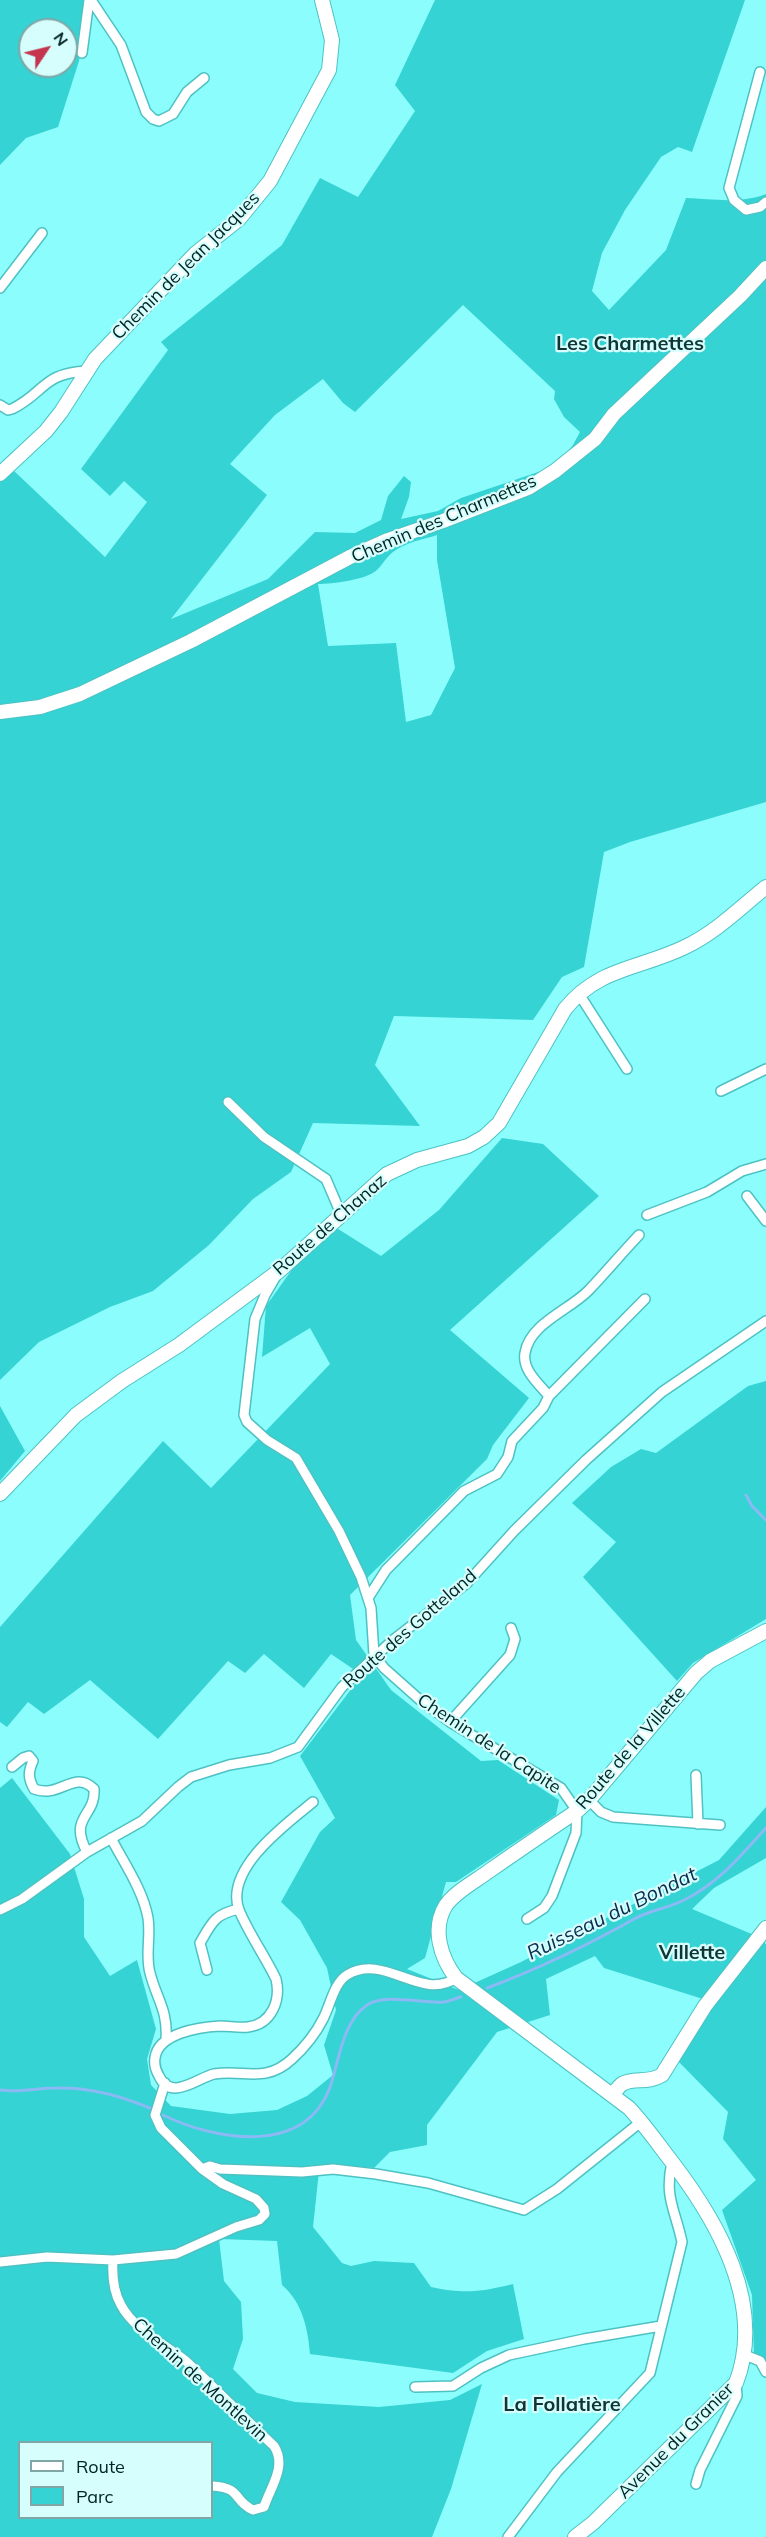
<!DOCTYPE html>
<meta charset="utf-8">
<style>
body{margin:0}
#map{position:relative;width:766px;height:2537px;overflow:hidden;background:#8cfdfd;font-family:Mulish,sans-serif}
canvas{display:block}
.legend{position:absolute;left:18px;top:2441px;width:195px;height:78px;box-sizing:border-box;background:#d5fefd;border:2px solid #80a6a6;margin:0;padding:8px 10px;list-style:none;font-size:18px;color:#002323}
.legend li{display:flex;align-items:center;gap:12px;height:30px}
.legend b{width:30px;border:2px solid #80a6a6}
.north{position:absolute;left:18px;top:18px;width:60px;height:60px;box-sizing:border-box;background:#d5fefd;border:2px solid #80a6a6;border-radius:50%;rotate:55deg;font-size:16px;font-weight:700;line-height:24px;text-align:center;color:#002323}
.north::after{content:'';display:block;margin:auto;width:21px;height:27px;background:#c5354f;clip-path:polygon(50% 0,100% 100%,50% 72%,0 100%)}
</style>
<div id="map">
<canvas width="766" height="2537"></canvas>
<ul class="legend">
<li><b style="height:8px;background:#fff"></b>Route</li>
<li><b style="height:16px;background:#35d3d3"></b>Parc</li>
</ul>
<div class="north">N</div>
</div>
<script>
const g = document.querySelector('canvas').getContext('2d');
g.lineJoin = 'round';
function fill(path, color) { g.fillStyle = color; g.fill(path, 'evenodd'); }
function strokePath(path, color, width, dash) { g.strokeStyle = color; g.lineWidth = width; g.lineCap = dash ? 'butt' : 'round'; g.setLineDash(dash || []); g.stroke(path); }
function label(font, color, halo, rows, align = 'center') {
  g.font = font + ' Mulish,sans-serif'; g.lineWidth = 4.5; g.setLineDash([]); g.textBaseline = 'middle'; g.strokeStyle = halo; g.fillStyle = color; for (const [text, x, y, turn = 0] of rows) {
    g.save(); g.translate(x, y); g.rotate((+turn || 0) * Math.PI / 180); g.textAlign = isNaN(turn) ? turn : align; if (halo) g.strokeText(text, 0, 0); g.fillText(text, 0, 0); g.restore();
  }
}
const green = new Path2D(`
 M0 0H88L79 61 58 127 26 138 0 165ZM30 30H66V66H30Z
 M435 0H745L692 152 678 147 661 157 625 210 602 253 592 291 609 310 666 250 686 198C712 199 741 204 766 194V802L630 842 604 852 584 967 562 977 533 1020 394 1016 375 1065 420 1126 313 1123 291 1172 253 1199 209 1245 153 1291 110 1307 39 1342 0 1380V480L13 470 105 557 147 502 124 481 110 496 81 469 168 350 161 342 282 245 320 178 358 197 415 111 395 85ZM463 305 555 391 554 399 564 417 580 432 573 445 556 466 461 498 438 511 401 519 409 497 411 482 404 476 388 496 381 520 355 533 315 532 268 579 171 619 267 495 230 464 275 415 323 379 343 403 355 412ZM437 535V560L455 668 431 715 406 722 396 643 328 646 318 584C332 584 366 580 377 570 386 561 387 554 401 547 412 541 425 539 437 535Z
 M502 1138 543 1144 599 1196 450 1330 529 1398 493 1445 487 1459 350 1595 356 1640 391 1690 481 1761 498 1760 559 1800 556 1815 456 1882H446L425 1958 407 1969 459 1990 521 1962 719 1860 766 1807V1858L714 1888 692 1909 754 1935 766 1944V2370L754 2357 752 2295 722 2210 756 2180 723 2139 728 2112 679 2062 703 1999 604 1968 595 1956 546 1979 550 2015 497 2032 427 2125V2145L390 2152 374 2168 343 2165H316L319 2171 313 2227 342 2263 351 2266 374 2261 414 2263 431 2287C464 2294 481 2292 513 2284L524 2339 487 2351 453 2373 310 2354C308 2328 302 2302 282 2285L277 2241 219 2239 224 2281 241 2302 243 2339 233 2369 257 2393 295 2402 379 2407 450 2400 482 2384 451 2489 432 2537H0V1788L12 1778 70 1854 84 1899V1937L110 1976 137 1960 156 2029 147 2059 151 2085 171 2106 230 2114 277 2110 307 2096 333 2075 324 2045 336 2010 327 1968 300 1920 281 1902 320 1832 335 1818 300 1756 362 1675 331 1654 304 1688 264 1654 245 1673 228 1661 158 1739 90 1680 44 1714 28 1702 7 1727 0 1722V1627L163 1441 211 1488 330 1364 310 1328 262 1357 266 1306 303 1254 335 1227 381 1256 439 1210ZM20 2442H212V2518H20Z
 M766 1381V1619L693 1663 677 1681 583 1577 616 1542 572 1503 611 1467 641 1449 656 1453 748 1386Z
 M0 1406 25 1451 0 1481Z`);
const stream = new Path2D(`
 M746 1495 752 1506 766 1520
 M487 1988C541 1968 586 1946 636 1918 651 1910 669 1908 684 1900 718 1884 741 1855 766 1828
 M0 2090C19 2093 37 2088 56 2088 89 2087 122 2096 152 2109
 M163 2115C214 2140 305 2157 330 2087 339 2062 342 2022 367 2005 386 1993 422 2004 444 2002 450 2001 456 1998 461 1997`);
const street = new Path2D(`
 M91 0 121 45 146 112 153 119 159 121 173 114 187 92 204 78
 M82 53 89 0
 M760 72 729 188 734 200 746 210 760 207 766 202
 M0 288 42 233
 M0 405 8 410 12 409C45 393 42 373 87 371
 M579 994 627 1069
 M721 1091 766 1069
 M228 1102 264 1137 326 1179 341 1214
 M747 1196 766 1221
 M647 1215 707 1192 742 1171 766 1164
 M276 1276 265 1295 255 1319 244 1415 247 1422 267 1440 296 1458 339 1531 361 1577 371 1608 374 1655 384 1668 420 1700 450 1722 561 1788 577 1811 576 1833 552 1896 544 1908 527 1919
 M549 1396 645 1299
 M368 1598 386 1570 464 1491 497 1474 508 1457 512 1441 543 1408 549 1396C539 1384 522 1370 525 1353 530 1323 570 1310 589 1290 606 1272 622 1253 639 1235
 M450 1722 510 1655 515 1639 511 1628
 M12 1767 23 1758 29 1756 33 1761C28 1772 28 1778 34 1789 60 1799 74 1769 94 1789 96 1817 68 1816 87 1852
 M696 1775 698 1824
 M589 1800 601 1812 613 1817 720 1825
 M313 1802C286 1824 224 1869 239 1910 249 1934 265 1956 276 1979 281 2000 272 2024 248 2027 239 2028 229 2026 220 2026 200 2027 158 2033 155 2058 154 2064 156 2071 159 2076 171 2102 197 2078 214 2074 244 2069 265 2084 292 2059 304 2048 316 2033 323 2019 330 2006 334 1983 347 1975 384 1952 421 2002 456 1978
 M111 1838C124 1863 143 1890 148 1918 151 1937 145 1955 150 1973 157 2000 168 2010 166 2040
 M0 1910 22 1899 87 1852 142 1821 178 1787 191 1777 229 1765 270 1758 298 1747 342 1687 393 1640 467 1583 514 1531 586 1460 662 1392 766 1321
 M207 1970 200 1943C212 1922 215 1914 239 1909
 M165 2083 155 2115 161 2128 202 2169 210 2166 220 2169 302 2172 333 2169 376 2174 428 2183 524 2210 557 2189 642 2121
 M113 2260C112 2276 113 2291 121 2305 134 2330 165 2344 187 2362 216 2389 244 2418 274 2446 287 2466 271 2486 264 2507L253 2510C232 2500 243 2488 212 2486
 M0 2262 47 2257 113 2260 176 2254 236 2227 259 2220 265 2214 264 2208 256 2199 223 2184 202 2169
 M745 2355 760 2361 766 2372
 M415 2387 453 2386 481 2368 509 2355 584 2339 661 2326
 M696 2484 700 2470 737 2396 736 2383
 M508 2537 557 2472 650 2373 682 2242C675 2209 664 2197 672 2162`);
const secondary = new Path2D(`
 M0 474 46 431 61 412 95 359 195 254 239 219 270 181 329 70 332 40 322 0
 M0 712 40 707 80 694 191 641 350 557 388 540 443 521 528 488 555 471 595 439 614 414 740 296 766 268
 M0 1494 76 1415 122 1381 179 1345 279 1271 387 1174 417 1160 468 1146 484 1137 499 1123 565 1009C599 967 640 969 685 947 715 933 740 908 766 887
 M612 2095C615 2092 619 2086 622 2084 634 2077 647 2084 662 2075L705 2006 766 1928
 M575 2537 593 2523 736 2383C766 2305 718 2222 672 2162 658 2144 645 2125 629 2108L456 1978C441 1958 431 1929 446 1905 456 1891 476 1881 489 1871 518 1851 547 1831 577 1811L589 1800 696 1673 710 1661 766 1631`);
const streetNames = [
 ["Chemin de Jean Jacques",186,266,-45],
 ["Chemin des Charmettes",444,519,-23],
 ["Route de Chanaz",330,1225,-41],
 ["Route des Gotteland",410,1629,-41],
 ["Chemin de la Capite",489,1744,33],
 ["Route de la Villette",631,1748,-49],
 ["Chemin de Montlevin",200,2380,42],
 ["Avenue du Granier",676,2441,-45]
];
const neighbourhoodNames = [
 ["Les Charmettes",630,344],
 ["Villette",692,1953],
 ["La Follatière",562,2405]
];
const waterNames = [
 ["Ruisseau du Bondat",612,1914,-26]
];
fill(green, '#35d3d3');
strokePath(stream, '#8bb9f4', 3);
strokePath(street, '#4ec2c3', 12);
strokePath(secondary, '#4ec2c3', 16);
strokePath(street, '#fff', 9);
strokePath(secondary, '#fff', 14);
label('18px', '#002323', '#d5fefd', streetNames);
label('bold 20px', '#103535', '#d5fefd', neighbourhoodNames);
label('italic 20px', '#0a2a4f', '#d5fefd', waterNames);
</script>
